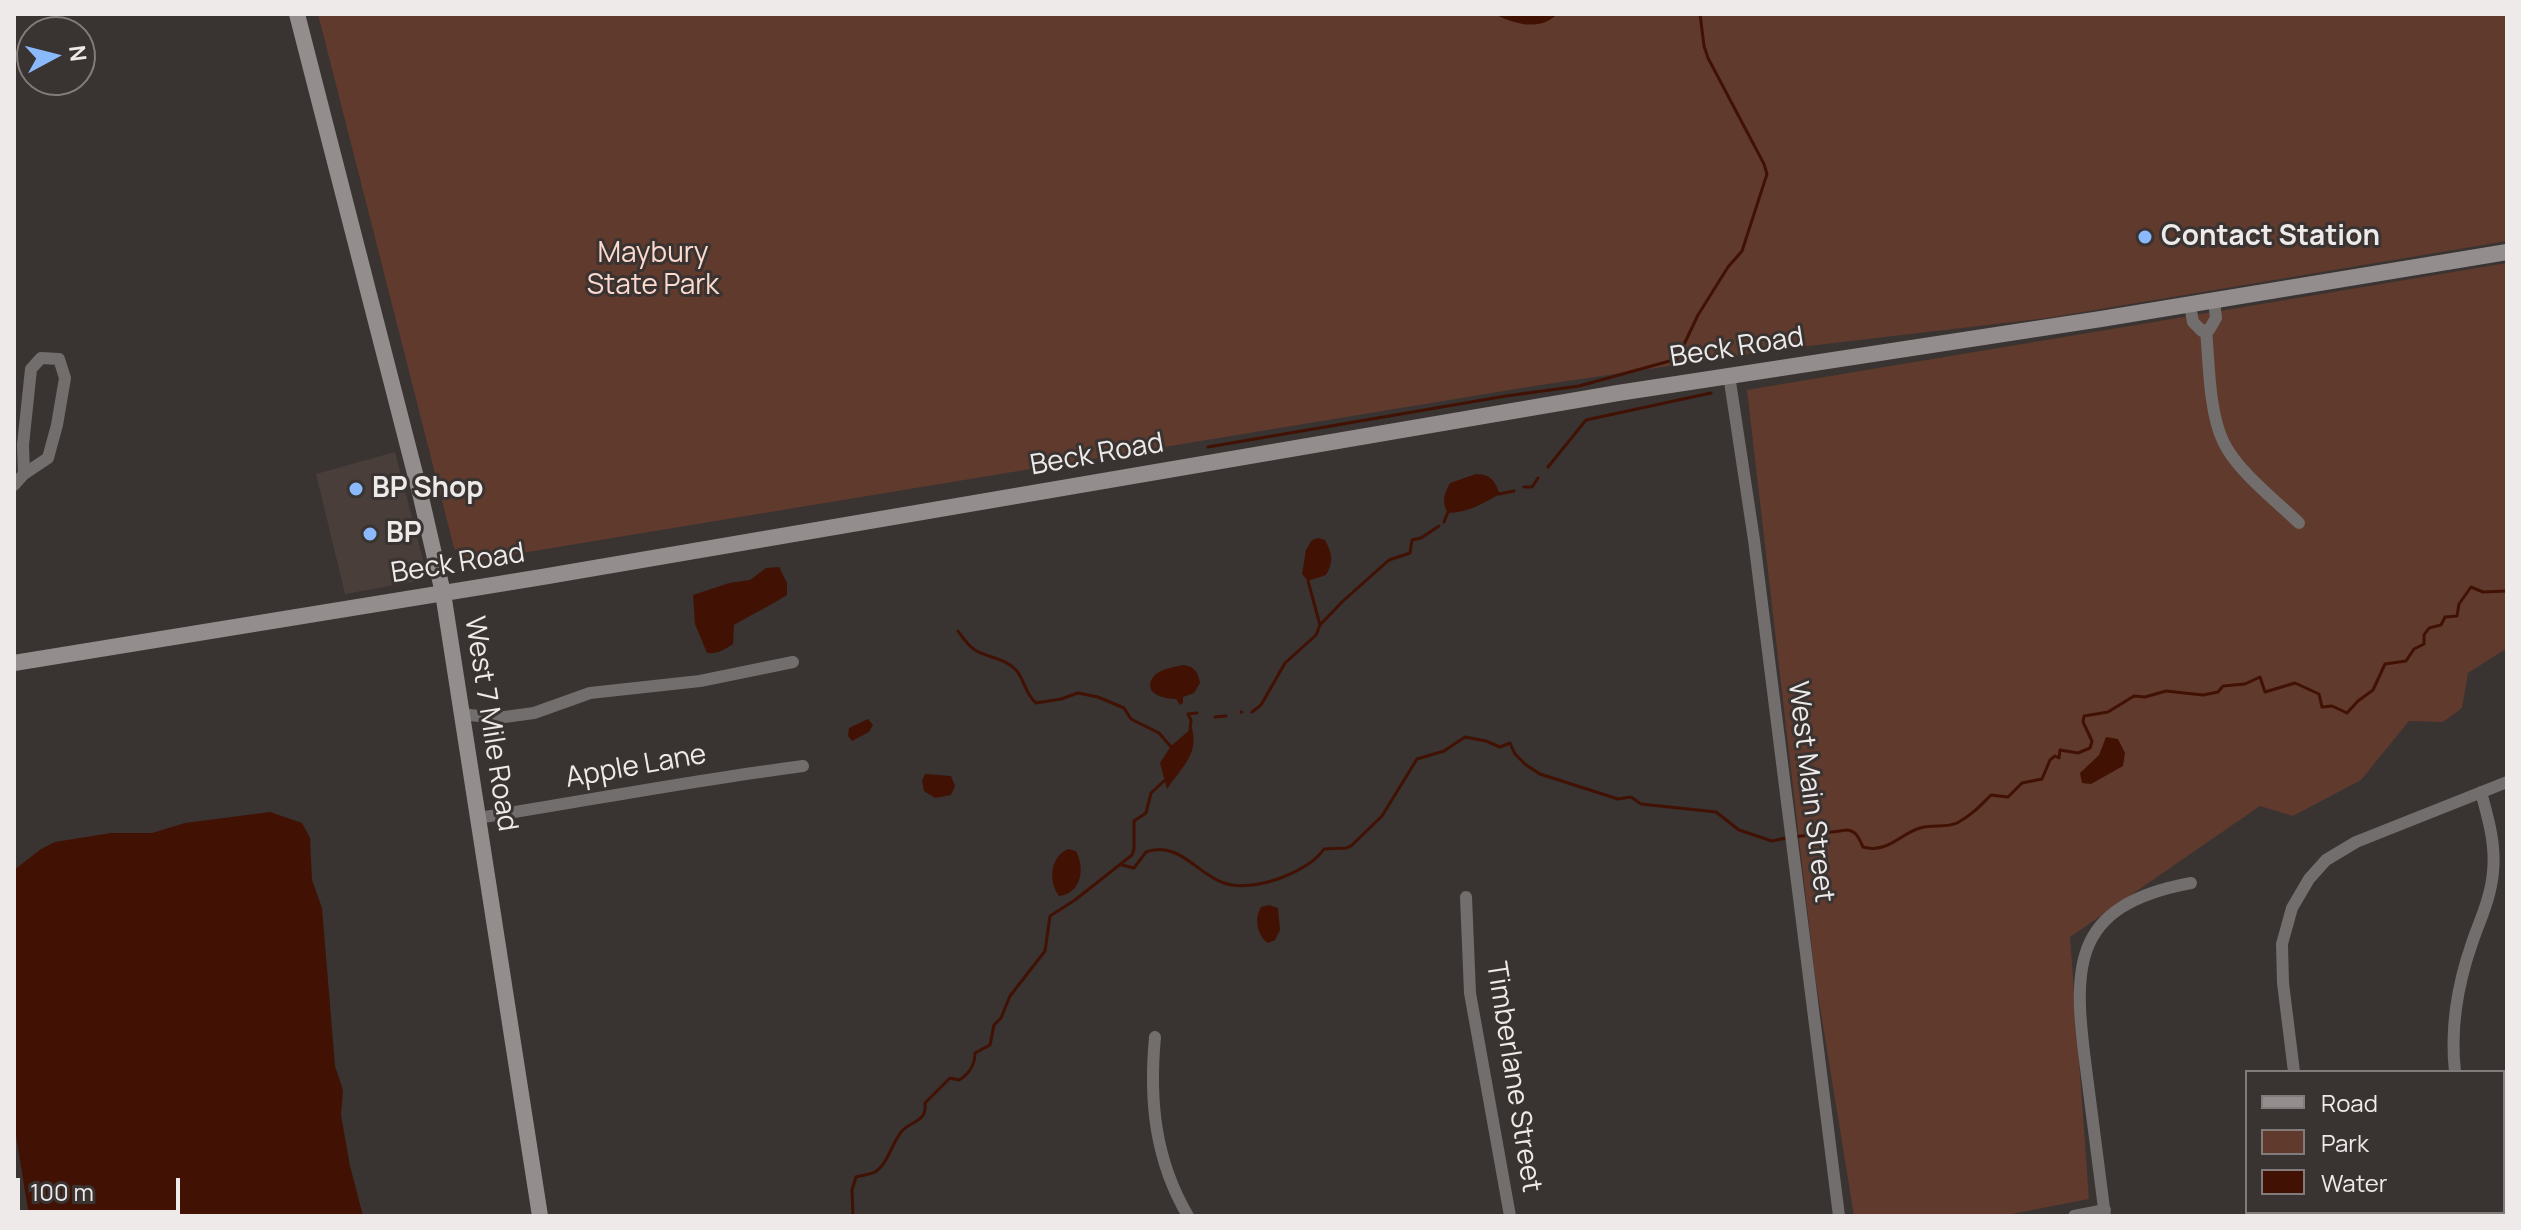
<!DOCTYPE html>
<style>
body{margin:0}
#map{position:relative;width:2521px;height:1230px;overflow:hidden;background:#393331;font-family:Manrope,sans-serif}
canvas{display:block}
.frame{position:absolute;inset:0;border:16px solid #eeeae9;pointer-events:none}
.legend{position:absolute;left:2245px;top:1070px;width:260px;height:144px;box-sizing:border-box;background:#393331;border:2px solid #817c7b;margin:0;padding:10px 14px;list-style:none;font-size:24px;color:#eeeae9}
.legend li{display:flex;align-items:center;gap:16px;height:40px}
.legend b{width:40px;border:2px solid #817c7b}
.north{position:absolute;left:16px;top:16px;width:80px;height:80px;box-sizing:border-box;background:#393331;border:2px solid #817c7b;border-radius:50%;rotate:83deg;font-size:22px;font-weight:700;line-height:32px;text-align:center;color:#eeeae9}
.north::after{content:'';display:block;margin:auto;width:28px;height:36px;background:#8abafc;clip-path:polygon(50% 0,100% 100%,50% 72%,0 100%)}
.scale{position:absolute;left:16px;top:1178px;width:164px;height:36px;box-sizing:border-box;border:4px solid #eeeae9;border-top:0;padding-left:10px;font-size:24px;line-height:28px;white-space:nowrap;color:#eeeae9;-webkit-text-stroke:6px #393331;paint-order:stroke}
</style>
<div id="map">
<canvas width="2521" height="1230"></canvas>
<div class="frame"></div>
<ul class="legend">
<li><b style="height:10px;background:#938e8d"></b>Road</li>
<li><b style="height:22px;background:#613a2e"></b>Park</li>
<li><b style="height:22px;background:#411204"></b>Water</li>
</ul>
<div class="north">N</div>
<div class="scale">100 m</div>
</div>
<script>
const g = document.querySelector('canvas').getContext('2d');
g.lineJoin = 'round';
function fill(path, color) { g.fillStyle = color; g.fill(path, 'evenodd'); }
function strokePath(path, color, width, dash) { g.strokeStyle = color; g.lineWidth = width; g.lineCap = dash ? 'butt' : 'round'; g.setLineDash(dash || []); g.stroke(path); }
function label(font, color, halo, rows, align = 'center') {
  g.font = font + ' Manrope,sans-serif'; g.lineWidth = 6; g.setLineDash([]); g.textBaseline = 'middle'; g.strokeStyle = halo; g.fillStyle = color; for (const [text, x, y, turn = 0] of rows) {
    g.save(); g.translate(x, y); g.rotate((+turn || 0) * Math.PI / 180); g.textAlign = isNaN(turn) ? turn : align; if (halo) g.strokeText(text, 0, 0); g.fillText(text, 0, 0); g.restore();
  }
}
const built = new Path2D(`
 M395 452 424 564 422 573 418 581 345 594 316 474Z`);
const green = new Path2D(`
 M318 14H2507V241L2047 318 1783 349 1534 386 461 563 459 553 454 548Z
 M2507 263V648L2468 673 2462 708 2443 722 2409 721 2361 780 2293 816 2260 806 2070 937 2089 1199 2001 1216H1854L1815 976 1747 390Z`);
const water = new Path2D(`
 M1495 14H1557C1541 31 1515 25 1495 14Z
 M1476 474C1492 475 1494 480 1500 494 1483 503 1468 513 1448 513 1441 502 1444 494 1450 483Z
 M1318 538 1325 540C1332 553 1334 562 1326 575L1308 581 1302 574 1306 550 1312 540Z
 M779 567 787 583V595C770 606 752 614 734 625L733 644C724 650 718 654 707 653L695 624 693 595 729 583 750 580 766 568Z
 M1184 665C1195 667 1198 672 1200 683L1194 693 1183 697V703L1180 705 1176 699C1165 699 1142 694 1153 677 1159 669 1174 667 1184 665Z
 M868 719 873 725 869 732 852 741 848 736 849 728Z
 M1192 728C1199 755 1181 768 1167 789L1160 763 1171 746Z
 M2106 737 2118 739 2125 753 2123 766 2091 784 2082 783 2080 773 2099 755Z
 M925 774 951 776 955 786 951 795 935 798 924 791 922 781Z
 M270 812 302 823 310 838 312 880 322 908 335 1066 343 1090 341 1115 350 1166 363 1216H29L14 1123V870L41 849 55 842 111 833H152L185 823Z
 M1068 849 1076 851C1085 868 1082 893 1059 896 1048 881 1050 857 1068 849Z
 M1269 905 1278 908 1280 930 1275 940 1268 943C1257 935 1254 919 1261 907Z`);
const stream = new Path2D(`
 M1208 447 1506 396 1579 386 1677 359 1698 315 1728 267 1742 251 1767 174 1764 164 1708 58 1704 46 1700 14
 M1548 467 1586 420 1711 393
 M1524 487H1532L1538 478
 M1499 494 1514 491
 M1444 522 1448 512
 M1308 581 1320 625
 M958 631C963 638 968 646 975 650 988 658 1005 658 1016 670 1025 680 1024 692 1036 703L1061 699 1078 693 1098 697 1124 708 1131 719 1159 733 1172 748
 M1241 712H1242
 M1252 712 1261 705 1285 663 1316 635 1320 625 1343 601 1389 560 1410 553 1412 540 1421 538 1439 526
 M1215 717 1226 716
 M1190 730 1191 720 1188 714 1197 713
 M1794 837 1847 830C1857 831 1859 839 1863 847 1888 854 1901 833 1920 828 1932 824 1946 828 1957 823 1971 816 1981 805 1991 795L2008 797 2022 783 2042 779 2050 760 2055 756 2059 758 2060 750 2078 753 2090 748 2092 741 2083 722 2084 716 2108 712 2134 696 2145 697 2166 691 2203 695 2218 692 2223 686 2245 684 2260 677 2265 692 2295 683 2319 694 2322 707 2332 706 2347 713 2358 701 2373 690 2385 664 2406 661 2414 649 2424 644V635L2429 628 2441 625 2445 617 2457 616 2459 604 2471 587 2483 592 2507 591
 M1122 865 1134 868 1146 852C1179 840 1198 875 1224 883 1252 893 1308 873 1324 849L1346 848 1351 846 1382 816 1417 759 1444 751 1465 737 1486 741 1500 747 1510 743 1515 754 1526 765 1540 774 1618 799 1631 797 1641 804 1716 812 1739 830 1772 841 1786 838
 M853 1216 852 1190 856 1177C862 1175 869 1175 875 1172 889 1163 893 1139 903 1130 914 1120 927 1121 925 1103L950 1078 959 1080C969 1074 975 1064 975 1053L990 1045 994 1025 1001 1018 1010 996 1045 951 1050 916 1075 900 1132 855 1134 849V821L1146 813 1151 793 1165 780`);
const street = new Path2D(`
 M2190 305 2193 322 2202 331 2209 330 2216 318 2214 301
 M2206 330C2209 362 2209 412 2223 441 2236 470 2275 500 2299 523
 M1729 375 1754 540 1839 1216
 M14 485 24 474 48 458 57 425 65 378 59 359 41 358 31 369 23 445 24 474
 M461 714 497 718 534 713 590 693 700 681 793 662
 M478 818C586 801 694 780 803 766
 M1466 897 1470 993 1510 1216
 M1155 1037C1149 1101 1155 1160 1188 1216
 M2294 1072 2283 983 2282 944 2292 908 2309 879 2326 860 2356 842 2507 782
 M2455 1072C2450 1027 2457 986 2472 943 2480 920 2491 897 2493 872 2496 844 2488 818 2481 792
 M2503 1077 2507 1076
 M2312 1212V1216
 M2473 1212V1216
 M2074 1216 2105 1210
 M2105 1216C2099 1169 2093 1122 2087 1076 2073 970 2067 906 2191 883`);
const secondary = new Path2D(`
 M297 14 420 493 443 593 540 1216
 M14 663 542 577 1618 393 2101 319 2507 252`);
const markers = [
 [2145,237,8,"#8abafc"],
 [356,489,8,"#8abafc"],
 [370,534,8,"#8abafc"]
];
const poiNames = [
 ["Contact Station",2161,237],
 ["BP Shop",372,489],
 ["BP",386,534]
];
const parkNames = [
 ["Maybury",653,254],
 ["State Park",653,286]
];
const streetNames = [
 ["Beck Road",1737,348,-9],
 ["Beck Road",1097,455,-10],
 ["Beck Road",458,564,-9],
 ["West 7 Mile Road",490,724,81],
 ["Apple Lane",636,767,-10],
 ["West Main Street",1810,792,83],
 ["Timberlane Street",1513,1077,81]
];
fill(built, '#493e3a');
fill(green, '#613a2e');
fill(water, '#411204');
strokePath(stream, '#411204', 3);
strokePath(street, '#716e6d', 12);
strokePath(secondary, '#938e8d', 16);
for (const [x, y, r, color] of markers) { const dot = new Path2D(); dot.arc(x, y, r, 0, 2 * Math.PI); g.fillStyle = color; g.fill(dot); strokePath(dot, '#393331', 3); }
label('bold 28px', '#eeeae9', '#393331', poiNames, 'left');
label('28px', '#fdd9ce', '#393331', parkNames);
label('28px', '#eeeae9', '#393331', streetNames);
</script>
